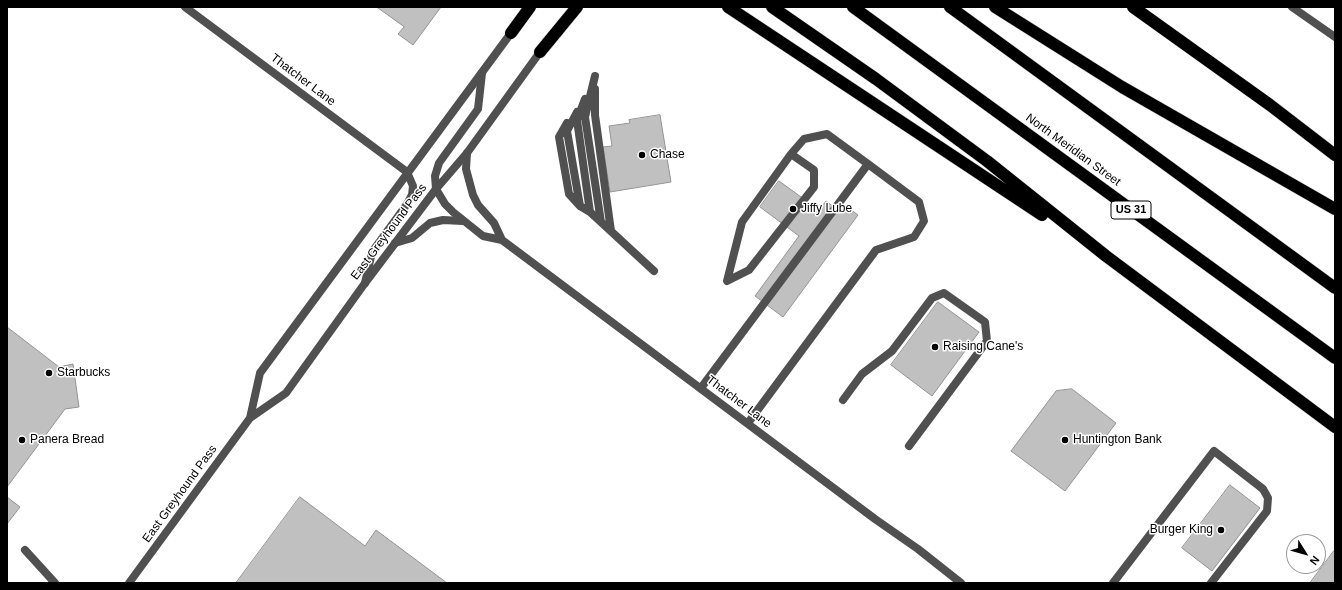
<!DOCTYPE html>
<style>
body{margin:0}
#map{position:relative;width:1342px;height:590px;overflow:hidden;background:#fff;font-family:Helvetica,sans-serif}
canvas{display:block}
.frame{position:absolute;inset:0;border:8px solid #000;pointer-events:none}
.north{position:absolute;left:1286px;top:534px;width:40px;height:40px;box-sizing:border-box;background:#fff;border:1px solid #999;border-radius:50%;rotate:127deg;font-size:11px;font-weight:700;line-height:16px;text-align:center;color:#000}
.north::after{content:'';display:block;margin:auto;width:14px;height:18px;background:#000;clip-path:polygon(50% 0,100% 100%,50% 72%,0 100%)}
</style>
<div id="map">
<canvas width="1342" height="590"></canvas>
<div class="frame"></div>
<div class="north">N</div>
</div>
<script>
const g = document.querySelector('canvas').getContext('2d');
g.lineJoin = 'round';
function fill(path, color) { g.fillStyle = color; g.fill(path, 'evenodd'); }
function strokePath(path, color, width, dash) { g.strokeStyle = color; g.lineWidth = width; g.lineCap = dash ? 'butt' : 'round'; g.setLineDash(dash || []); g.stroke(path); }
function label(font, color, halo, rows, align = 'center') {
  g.font = font + ' Helvetica,sans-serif'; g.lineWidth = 3; g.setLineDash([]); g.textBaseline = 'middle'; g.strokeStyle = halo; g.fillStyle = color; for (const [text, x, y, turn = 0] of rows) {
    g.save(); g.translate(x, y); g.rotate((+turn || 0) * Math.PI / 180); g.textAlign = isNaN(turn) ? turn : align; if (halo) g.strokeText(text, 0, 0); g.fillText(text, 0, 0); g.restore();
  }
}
const building = new Path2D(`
 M377 7H441L413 45 398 34 404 27Z
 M660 115 671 182 610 192 603 147 612 146 609 126 630 123 629 120Z
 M779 181 819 210 826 201 841 212 846 206 858 215 783 317 755 296 799 236 760 207Z
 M938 302 979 332 932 396 891 365Z
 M7 327 59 367 73 364 79 407 65 409 7 487Z
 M1072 389 1116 423 1065 491 1011 451 1056 391Z
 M1230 485 1260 508 1212 571 1182 548Z
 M7 497 20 507 7 524Z
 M300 497 365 546 376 530 447 583H236Z
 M1334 551 1335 552V583H1310Z`);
const service = new Path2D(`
 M595 76 585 117 601 222 654 271
 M595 89V115L611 231
 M585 99 577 120 590 212 601 222
 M577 112 567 131 580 206 590 212
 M567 123 559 137 569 194 580 206
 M791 154 814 170V187L749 270 727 281 742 222Z
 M791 154 804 139 827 134 868 164
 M436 189 435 176 439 163 478 109 482 73
 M395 243 412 238 430 223 443 220 463 221
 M365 283 372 252 407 204 412 195 413 186 407 172
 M701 388 868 164 919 202 924 221 914 237 876 250 748 423
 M843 400 862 374 892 351 932 298 944 293 985 322 987 341 909 446
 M25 550 55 583
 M1113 583 1214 451 1263 489 1268 498 1267 511 1211 583`);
const minor = new Path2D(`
 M185 7 407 172
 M1292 7 1335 37
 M467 153 466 169 473 195 478 205 494 223 502 240
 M436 189 445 204 453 212 483 236 502 240 875 519 918 549 961 583`);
const tertiary = new Path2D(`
 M250 418 260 373 511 33
 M129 583 250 418 286 393 365 283 436 189 467 153 540 52`);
const motorway = new Path2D(`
 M728 7 1042 215
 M772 7 876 79 987 161 1106 256 1335 427
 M853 7 1335 358
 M950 7 1335 288
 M995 7 1122 87 1335 209
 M1133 7 1270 105 1335 155
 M511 33 530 7
 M540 52 577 7`);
const markers = [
 [642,155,4,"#000"],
 [793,209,4,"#000"],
 [935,347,4,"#000"],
 [49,373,4,"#000"],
 [22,440,4,"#000"],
 [1065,440,4,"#000"],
 [1221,530,4,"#000"]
];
const shields = [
 [1131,210,40]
];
const shieldNames = [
 ["US 31",1131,210]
];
const streetNames = [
 ["Thatcher Lane",303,80,37],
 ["North Meridian Street",1073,150,36],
 ["East Greyhound Pass",389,232,-53],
 ["Thatcher Lane",739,402,37],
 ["East Greyhound Pass",180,494,-54]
];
const poiNames = [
 ["Chase",650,155],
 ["Jiffy Lube",801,209],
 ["Raising Cane's",943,347],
 ["Starbucks",57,373],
 ["Panera Bread",30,440],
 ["Huntington Bank",1073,440],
 ["Burger King",1213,530,"right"]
];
fill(building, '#c0c0c0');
strokePath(building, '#949494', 1);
strokePath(motorway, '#dbdbdb', 13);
strokePath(service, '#505050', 8);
strokePath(minor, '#505050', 8);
strokePath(tertiary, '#505050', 8);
strokePath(motorway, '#000', 12);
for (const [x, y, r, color] of markers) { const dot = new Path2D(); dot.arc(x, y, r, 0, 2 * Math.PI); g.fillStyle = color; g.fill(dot); strokePath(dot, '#fff', 1.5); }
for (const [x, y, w] of shields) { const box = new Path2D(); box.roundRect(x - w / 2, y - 9, w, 18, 3); g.fillStyle = '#fff'; g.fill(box); strokePath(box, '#000', 1); }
label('bold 11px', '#000', null, shieldNames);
label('12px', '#000', '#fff', streetNames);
label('12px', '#000', '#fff', poiNames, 'left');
</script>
